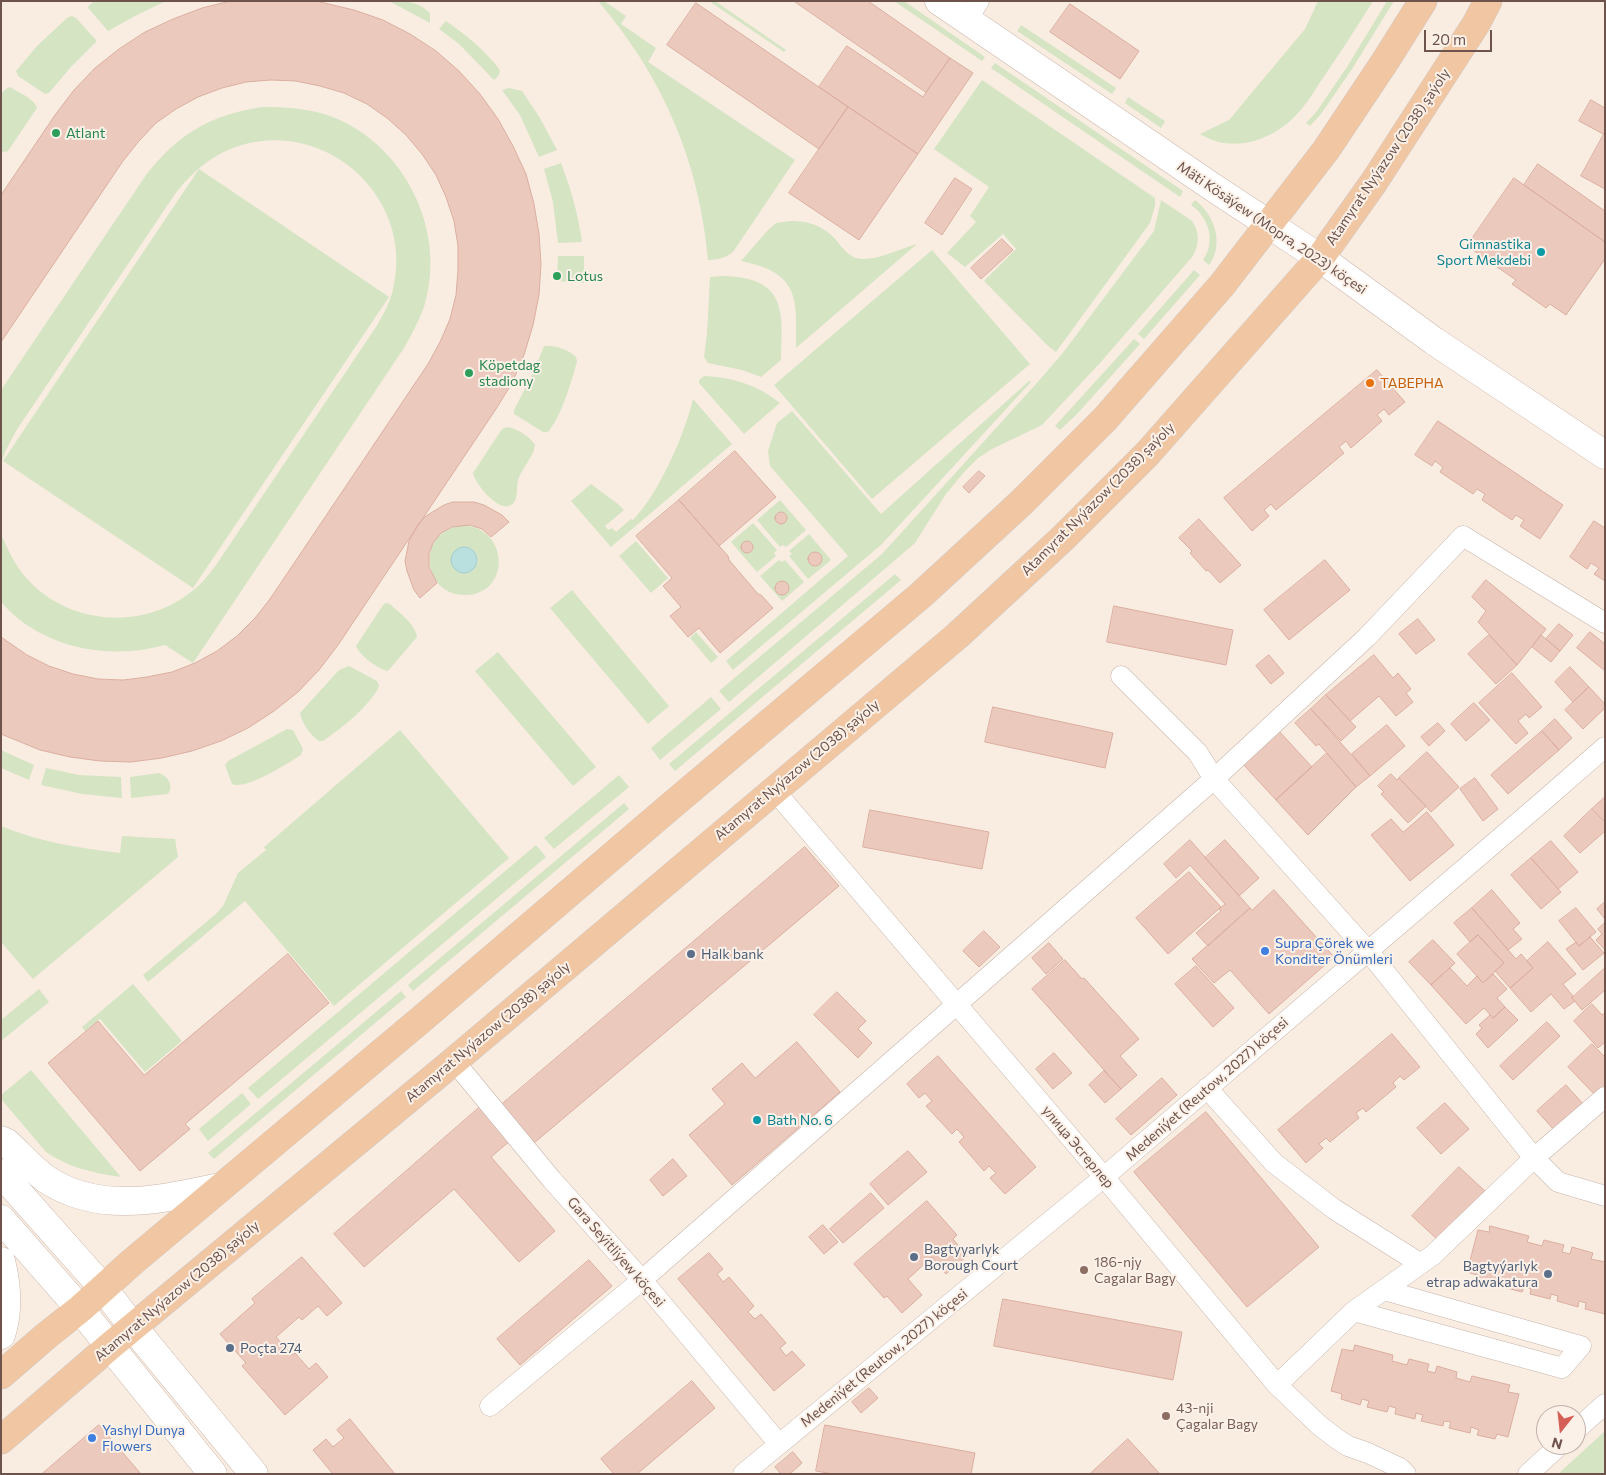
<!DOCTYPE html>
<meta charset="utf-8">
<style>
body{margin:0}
#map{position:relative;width:1606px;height:1475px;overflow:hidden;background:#f9ede2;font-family:Commissioner,sans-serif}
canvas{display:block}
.frame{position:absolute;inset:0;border:2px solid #6d534c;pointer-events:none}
.north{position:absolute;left:1536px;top:1405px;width:50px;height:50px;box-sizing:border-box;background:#fcf1e8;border:1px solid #c3b2aa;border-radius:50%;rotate:196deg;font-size:14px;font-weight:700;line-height:20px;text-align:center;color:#6d534c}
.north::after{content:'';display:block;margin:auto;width:18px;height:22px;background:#d45f56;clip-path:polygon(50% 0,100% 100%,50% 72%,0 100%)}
.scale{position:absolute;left:1424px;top:30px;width:68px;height:22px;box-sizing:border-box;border:2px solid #6d534c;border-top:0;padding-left:6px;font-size:15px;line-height:18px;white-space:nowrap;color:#6d534c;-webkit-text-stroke:4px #fcf1e8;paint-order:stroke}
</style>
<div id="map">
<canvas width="1606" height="1475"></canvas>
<div class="frame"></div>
<div class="north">N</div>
<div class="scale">20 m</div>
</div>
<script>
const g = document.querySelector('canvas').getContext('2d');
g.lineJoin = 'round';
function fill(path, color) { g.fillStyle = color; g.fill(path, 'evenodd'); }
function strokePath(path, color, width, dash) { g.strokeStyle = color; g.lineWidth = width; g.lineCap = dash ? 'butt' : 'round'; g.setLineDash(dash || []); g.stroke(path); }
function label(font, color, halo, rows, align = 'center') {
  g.font = font + ' Commissioner,sans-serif'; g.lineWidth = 4; g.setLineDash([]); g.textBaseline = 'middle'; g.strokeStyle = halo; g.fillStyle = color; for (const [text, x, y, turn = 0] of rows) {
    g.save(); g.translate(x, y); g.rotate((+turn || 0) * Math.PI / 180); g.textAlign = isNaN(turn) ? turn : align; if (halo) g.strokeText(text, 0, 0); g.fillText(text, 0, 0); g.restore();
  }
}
const green = new Path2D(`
 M95 1H166L135 16 108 31 88 8 89 5Z
 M389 1C405 1 418 1 430 13V23Z
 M598 1H604L626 16 621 24 656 48 648 62 795 160 733 252C725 258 718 260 708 260 699 161 663 77 598 1Z
 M709 1H715L786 50 784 52Z
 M894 1H904L985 57 982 61Z
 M1318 1H1373C1357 27 1340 53 1323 78 1315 90 1307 104 1296 115 1272 141 1232 154 1200 134L1229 120 1305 29Z
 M1387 1H1394L1352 69 1321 114 1310 126 1306 123 1317 111 1347 67Z
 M72 16 76 18 96 40V42L70 68 49 93 45 94 18 76 16 71 37 46 68 17Z
 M446 21C466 35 485 50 500 70L499 75 494 80 459 44 439 29Z
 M1021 25 1116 88 1112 94 1017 31Z
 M995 63 1183 191 1180 197 991 68Z
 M982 80 1155 198V206L1150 223 1056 352 1048 346 984 281 1016 249 1003 234 965 267 947 253 976 222 970 216 989 187 934 149Z
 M10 87C19 93 34 98 37 108L8 151 4 152 1 151V94L7 88Z
 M509 88 522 91 540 118 557 150 539 157 520 115 502 90Z
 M1128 97 1165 121 1161 128 1125 103Z
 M262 107C285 107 307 108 330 116 404 143 448 231 424 307 419 321 412 334 404 348L193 663 165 645C108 661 41 648 1 602V534C9 553 18 571 33 585 74 624 141 629 187 595 199 587 208 576 216 565L376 327C383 315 390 303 393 289 415 200 329 120 242 145 214 153 193 171 175 194L16 431 6 450 1 463V390L146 175C178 134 210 115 262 107Z
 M561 163C571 189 578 214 582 242L558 243 553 202 544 169Z
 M199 169 389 297 193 588 3 461Z
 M1161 200 1192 221C1200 232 1199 244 1193 256L1100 363 1042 425 992 449 978 458 965 471 946 494 915 543 729 702 719 691 882 554 1035 385 1062 354 1154 231Z
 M1195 200C1214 214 1225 244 1209 265L1203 260C1216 242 1209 217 1191 205Z
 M790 221C803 221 815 223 826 231 839 239 845 258 861 259 878 260 900 249 917 244L796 348C797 297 799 273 741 261L767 231 776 223Z
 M932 250 1030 364 872 499 774 385Z
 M558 256H584V283L557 281Z
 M1194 270 1200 275 1144 339 1138 334Z
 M724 276C786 278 783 310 781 360L761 377 742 370 708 363 704 357 707 334 710 277Z
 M1134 339 1140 344 1078 413 1060 430 1055 426Z
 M544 346C554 345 569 350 576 357L577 361C572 381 561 417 548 432H543L514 414V410L534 371Z
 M704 376C732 377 758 385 780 403L744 434 699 383V380Z
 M1029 381 1031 382 882 544 733 670 726 661 848 556 770 466 768 451 777 423 792 411 881 514Z
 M693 399 732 444 611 547 571 501 591 484 618 504 624 510 605 526 608 530 612 528 616 532 631 519 633 520C659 493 684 436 693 399Z
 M508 427C518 429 530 437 535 445 534 456 522 468 518 480 516 487 519 501 511 505 499 513 475 484 473 473L502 429Z
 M780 500 806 530 786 547 783 545 780 547 757 520Z
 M753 523 777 550 774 553 776 556 757 572 731 542Z
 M464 525C510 530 510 593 467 595 421 597 415 529 464 525ZM464 547C474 550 479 554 477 565L458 549Z
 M809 534 831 560 808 579 789 556 792 554 789 551Z
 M636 541 668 578 651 593 619 556Z
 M779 560 782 562 785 560 804 582 782 601 760 576Z
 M895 574 901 580 675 771 669 764Z
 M572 590 669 706 648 724 550 608Z
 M386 603 390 604C398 612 416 624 417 637L388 671C378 669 360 656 356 646L383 605Z
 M696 632 718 657 711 663 690 638Z
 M498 652 596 767 573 786 475 671Z
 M349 666 377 681 379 685 378 689C364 711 344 726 323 741H319C311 736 301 722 300 713L339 670Z
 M711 697 721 709 660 760 651 748Z
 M287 729 293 730 303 749 301 755C288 763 245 791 232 784L225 765 228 761Z
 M400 730 509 858 334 1006 245 901 148 982 143 975 217 913 223 906 238 873 266 850 264 847Z
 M1 750 34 765 29 780 1 768Z
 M46 768 79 775 121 777 122 798 82 794 41 785Z
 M159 773C168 776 174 786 168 794L131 798 130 777Z
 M619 775 629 787 554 849 544 838Z
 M624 803 629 809 413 991 408 985Z
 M1 826C39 842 80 848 120 853L122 836 175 839 178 857 33 979 1 942Z
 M536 845 546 857 258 1099 248 1088Z
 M133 984 182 1041 145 1072 100 1019 85 1031 82 1027Z
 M39 989 49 1002 1 1041V1020Z
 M401 991 406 997 214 1159 208 1153Z
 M31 1070 121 1177C94 1173 69 1168 46 1152L1 1099V1095Z
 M242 1093 251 1104 208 1141 199 1129Z
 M1605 1431V1474H1558Z`);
const water = new Path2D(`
 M451 560a13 13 0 1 1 26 0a13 13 0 1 1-26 0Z`);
const building = new Path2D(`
 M231 1H316L354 10 383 20 410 34 436 51 459 71 480 94 498 119 513 146 526 174 534 204 539 234 541 264 539 295 533 325 524 355 512 383 496 409 338 645 319 670 298 692 274 711 248 728 221 741 192 751 162 758 131 762 100 761 70 757 40 750 1 734V637L27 655 49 666 73 674 98 679 123 680 147 677 172 672 195 663 217 651 237 636 255 618 270 599 428 364 440 342 450 319 456 295 458 270V246L454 221 446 197 436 175 422 154 406 135 387 118 367 104 344 93 320 86 296 81 271 80 246 82 222 88 198 97 176 109 156 123 139 141 123 161 1 342V195L55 115 74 90 95 68 119 49 145 32 173 19 202 8Z
 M794 1H868L950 58 926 92Z
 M696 3 848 107 819 149 667 45Z
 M1070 4 1139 51 1120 79 1050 32Z
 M847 46 923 97 950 58 973 73 918 154 819 87Z
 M1591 100 1605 108V135L1579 121Z
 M848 107 918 154 859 240 789 193Z
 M1604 134 1605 135V189L1581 176Z
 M1538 164 1605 211V242L1524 185Z
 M955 178 972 189 942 235 925 223Z
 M1514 178 1605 242V259L1566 315 1550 304 1546 308 1512 284 1516 280 1467 246Z
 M1002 239 1013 250 981 279 971 268Z
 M1377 370 1405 402 1389 415 1384 409 1377 415 1382 421 1351 448 1346 441 1339 447 1344 453 1276 510 1271 504 1264 510 1269 516 1252 531 1224 498Z
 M1438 421 1563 505 1540 539 1520 526 1524 520 1516 515 1512 520 1482 500 1485 494 1477 489 1473 494 1440 472 1443 467 1435 461 1432 466 1415 455Z
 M735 451 776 497 719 546 679 500Z
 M979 471 985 476 969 493 963 487Z
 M679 500 728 556 729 560 758 594 761 595 773 608 720 653 699 628 688 637 670 616 681 607 663 586 672 578 636 536Z
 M453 502H474L484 505 502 515 509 522 491 537 482 529 470 525 452 527 441 533 433 543 429 554V567L437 583 420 598 414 590 407 571 405 561 409 541 419 523 426 516 444 505Z
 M775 518a6 6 0 1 1 12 0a6 6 0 1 1-12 0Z
 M1199 519 1241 565 1220 583 1208 570 1206 571 1190 553 1192 551 1179 538Z
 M1594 521 1605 528V581L1594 574 1599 568 1591 563 1587 569 1570 557Z
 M741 547a6 6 0 1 1 12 0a6 6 0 1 1-12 0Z
 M808 559a7 7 0 1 1 14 0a7 7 0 1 1-14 0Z
 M1325 560 1350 590 1289 640 1264 610Z
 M1486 580 1546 629 1517 665 1478 622 1486 611 1472 597Z
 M775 588a7 7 0 1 1 14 0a7 7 0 1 1-14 0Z
 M1114 606 1233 630 1226 665 1107 642Z
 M1418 619 1435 640 1416 654 1399 634Z
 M1559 624 1573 635 1560 651 1546 639Z
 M1590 632 1605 644V671L1577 648Z
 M1489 635 1517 665 1496 684 1468 654Z
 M1541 635 1560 651 1551 662 1532 647Z
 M1269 655 1284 673 1271 684 1256 666Z
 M1374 655 1393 678 1398 673 1411 689 1406 693 1413 702 1396 716 1379 696 1350 721 1326 695Z
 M1570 667 1589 687 1573 702 1555 682Z
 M1512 673 1542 707 1529 718 1526 714 1518 721 1528 733 1516 744 1479 703Z
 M1589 687 1605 704V708L1583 729 1565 710Z
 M1326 695 1356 727 1341 741 1311 709Z
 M1474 703 1490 720 1466 741 1451 724Z
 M993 707 1113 733 1105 768 985 742Z
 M1311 709 1370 776 1356 787 1319 744 1316 746 1295 723Z
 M1555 719 1572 738 1559 750 1542 731Z
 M1438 723 1445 731 1429 746 1421 737Z
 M1387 725 1405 746 1370 776 1352 754Z
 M1278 730 1312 767 1276 800 1242 763Z
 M1542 731 1559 750 1508 794 1491 775Z
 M1427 752 1459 787 1431 812 1399 778Z
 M1327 753 1356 787 1308 835 1276 800Z
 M1391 774 1397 780 1399 778 1426 806 1408 823 1381 794 1384 792 1378 786Z
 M1475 778 1498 809 1483 821 1460 789Z
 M1605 797V822L1592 809Z
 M1592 809 1605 822V831L1580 853 1564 836Z
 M870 810 989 832 982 869 863 847Z
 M1427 812 1454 845 1410 881 1371 835 1391 819 1403 832Z
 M1190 840 1250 908 1208 946 1196 933 1221 911 1219 909 1225 904 1190 865 1176 878 1164 864Z
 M1225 840 1259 878 1239 896 1205 858Z
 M1551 841 1578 872 1558 889 1531 858Z
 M805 847 839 886 534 1143 501 1105Z
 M1531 858 1561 892 1541 909 1511 875Z
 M1189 872 1221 907 1168 954 1136 918Z
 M1274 890 1334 957 1269 1014 1230 970 1214 983 1192 959 1250 908 1252 910Z
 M1492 890 1520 923 1513 929 1522 939 1508 950 1472 908Z
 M1605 902V919L1597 909Z
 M1472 908 1516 959 1521 954 1533 968 1510 988 1495 971 1504 963 1478 935 1470 942 1454 923Z
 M1576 908 1596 932 1579 946 1559 921Z
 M1605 923V950L1596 940 1602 934 1598 929Z
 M984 931 1000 947 979 967 963 951Z
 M1478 935 1504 963 1483 983 1457 954Z
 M1590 937 1604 953 1583 970 1566 949 1576 942 1579 946Z
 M1433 940 1455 963 1431 985 1409 962Z
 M1548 942 1576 974 1563 984 1573 996 1572 998 1575 1001 1564 1009 1551 994 1531 1012 1510 988 1533 968 1527 961Z
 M1049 943 1063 959 1046 974 1032 958Z
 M288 954 329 1003 185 1124 190 1129 140 1171 48 1063 98 1021 144 1075Z
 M1065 960 1082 979 1084 978 1139 1039 1120 1056 1137 1075 1121 1089 1032 989Z
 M1196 966 1234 1008 1213 1027 1175 984Z
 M1450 968 1467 986 1477 976 1483 983 1493 974 1507 989 1497 998 1505 1007 1493 1018 1484 1008 1466 1024 1431 985Z
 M1605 968V990L1582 1010 1572 998Z
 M837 992 866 1021 858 1029 872 1043 858 1058 814 1015Z
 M1592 1004 1602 1015 1605 1013V1042L1598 1048 1574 1021Z
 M1505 1007 1518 1020 1488 1048 1476 1034 1482 1028 1479 1025 1490 1015 1493 1018Z
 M1547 1022 1560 1036 1513 1080 1500 1066Z
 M1392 1034 1420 1067 1404 1080 1400 1076 1393 1083 1396 1087 1366 1112 1363 1108 1356 1113 1359 1118 1330 1142 1326 1138 1319 1144 1323 1148 1306 1163 1278 1130Z
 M797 1042 840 1092 732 1185 689 1135 725 1104 712 1089 742 1063 755 1078Z
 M1592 1044 1605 1057V1089L1597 1097 1568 1067Z
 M1054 1053 1072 1073 1053 1089 1036 1069Z
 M938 1056 1036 1167 1005 1194 990 1178 996 1173 989 1166 984 1171 959 1142 964 1137 957 1129 952 1134 926 1106 932 1101 925 1093 919 1098 907 1084Z
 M1104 1071 1121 1089 1105 1103 1089 1085Z
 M1162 1078 1177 1095 1131 1135 1116 1119Z
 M1566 1085 1584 1105 1555 1131 1537 1111Z
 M1445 1103 1469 1129 1441 1154 1417 1128Z
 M481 1106 511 1140 491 1157 555 1231 519 1262 454 1189 364 1267 334 1234Z
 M1206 1112 1319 1247 1247 1307 1134 1172Z
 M908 1151 927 1172 888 1205 870 1184Z
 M673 1159 687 1176 663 1196 650 1180Z
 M1459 1167 1486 1192 1439 1241 1412 1216Z
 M871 1193 884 1208 843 1243 830 1229Z
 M927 1201 957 1235 953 1239 967 1256 946 1274 932 1257 908 1279 922 1295 902 1313 887 1296 884 1298 854 1264Z
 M823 1225 838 1242 824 1254 809 1237Z
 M1490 1226 1529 1236 1527 1242 1542 1246 1544 1240 1564 1245 1562 1252 1570 1254 1572 1247 1593 1253 1591 1259 1605 1262V1314L1585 1309 1586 1303 1579 1301 1578 1307 1557 1301 1558 1296 1551 1294 1550 1299 1530 1294 1531 1289 1524 1287 1522 1292 1503 1287 1504 1282 1497 1280 1496 1286 1476 1280 1477 1275 1467 1272 1478 1230 1489 1232Z
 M709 1253 723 1269 717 1274 723 1282 729 1277 754 1306 748 1312 755 1319 761 1314 786 1343 780 1348 786 1356 792 1351 805 1365 774 1391 678 1279Z
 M302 1257 342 1303 327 1316 318 1306 302 1320 299 1317 276 1337 292 1355 295 1353 309 1369 316 1363 328 1377 285 1415 242 1366 246 1363 220 1334 255 1303 252 1299Z
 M589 1260 612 1286 520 1365 497 1339Z
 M1003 1299 1182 1332 1173 1380 994 1346Z
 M1355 1345 1393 1355 1392 1361 1407 1365 1409 1359 1429 1364 1427 1371 1435 1373 1437 1366 1457 1372 1456 1378 1470 1382 1472 1376 1510 1385 1508 1392 1519 1394 1508 1437 1497 1434 1495 1439 1477 1435 1479 1430 1471 1427 1470 1433 1449 1428 1451 1422 1444 1421 1443 1426 1421 1421 1423 1415 1416 1413 1415 1419 1395 1414 1396 1408 1389 1406 1387 1412 1367 1407 1369 1401 1362 1399 1360 1405 1341 1399 1342 1394 1331 1391 1342 1349 1353 1351Z
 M692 1381 715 1408 637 1474H614L601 1459Z
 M869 1388 878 1398 861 1413 852 1402Z
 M350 1419 395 1474H333L313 1450 326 1439 333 1447 344 1438 337 1430Z
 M99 1425 141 1474H42Z
 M825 1425 975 1453 971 1474H833L816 1471Z
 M1128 1439 1160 1474H1090Z
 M793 1452 802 1463 790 1474H781L775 1467Z`);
const street = new Path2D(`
 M967 20 979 1
 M1121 676 1198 753 1214 779 1368 951 1534 1158 1558 1182 1605 1196
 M774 790 1104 1177 1277 1385 1319 1425 1337 1439 1348 1446 1368 1453 1400 1468 1406 1474
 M454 1061 552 1180 642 1280 779 1444
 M1207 1088 1274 1163 1334 1209 1421 1264
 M1354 1311 1562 1368 1581 1346 1384 1290
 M1277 1385 1354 1311 1433 1255 1534 1158 1605 1097
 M490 1406 642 1280 1214 779 1367 637 1463 536 1605 623
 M1576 1430 1605 1404
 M743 1474 1104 1177 1541 803 1605 747
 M1528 1474 1560 1445`);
const secondary = new Path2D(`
 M939 1 1211 186 1320 258 1434 341 1605 455
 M1 1140 7 1143C20 1155 32 1169 46 1179 100 1215 162 1199 220 1187
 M1 1173 103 1288 133 1327 254 1474
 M1 1219 80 1309 213 1474
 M1 1261C7 1285 9 1311 1 1335`);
const primary = new Path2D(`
 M1 1375 46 1336 80 1309 131 1263 424 1017 672 805 921 595 1022 502 1105 419 1222 285 1326 150 1386 60 1423 1
 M1 1440 110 1346 454 1061 957 636 1063 538 1148 453 1320 258 1374 182 1476 24 1488 1`);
const markers = [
 [56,133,5,"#2e9e5b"],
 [1541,252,5,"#0f9aa8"],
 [557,276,5,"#2e9e5b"],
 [469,373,5,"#2e9e5b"],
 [1370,383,5,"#e8710a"],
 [1265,951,5,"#3f7fe0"],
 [691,954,5,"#5c6f8a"],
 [757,1120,5,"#0f9aa8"],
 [914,1257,5,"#5c6f8a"],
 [1084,1270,5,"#8d6e63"],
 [1548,1274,5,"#5c6f8a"],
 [230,1348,5,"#5c6f8a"],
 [1166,1416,5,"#8d6e63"],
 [92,1438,5,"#3f7fe0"]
];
const leisureNames = [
 ["Atlant",66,133],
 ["Lotus",567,276],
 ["Köpetdag",479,365],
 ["stadiony",479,381]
];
const streetNames = [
 ["Atamyrat Nyýazow (2038) şaýoly",1388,157,-56],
 ["Mäti Kösäýew (Mopra, 2023) köçesi",1272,228,34],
 ["Atamyrat Nyýazow (2038) şaýoly",1098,499,-45],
 ["Atamyrat Nyýazow (2038) şaýoly",797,770,-40],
 ["Atamyrat Nyýazow (2038) şaýoly",488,1032,-40],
 ["Medeniýet (Reutow, 2027) köçesi",1207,1089,-41],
 ["улица Эсгерлер",1078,1147,50],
 ["Gara Seýitliýew köçesi",616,1252,49],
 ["Atamyrat Nyýazow (2038) şaýoly",177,1291,-40],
 ["Medeniýet (Reutow, 2027) köçesi",884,1358,-39]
];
const cultureNames = [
 ["Gimnastika",1531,244],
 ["Sport Mekdebi",1531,260],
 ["Bath No. 6",767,1120,"left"]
];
const foodNames = [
 ["ТАВЕРНА",1380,383]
];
const shopNames = [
 ["Supra Çörek we",1275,943],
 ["Konditer Önümleri",1275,959],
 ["Yashyl Dunya",102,1430],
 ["Flowers",102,1446]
];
const serviceNames = [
 ["Halk bank",701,954],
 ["Bagtyyarlyk",924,1249],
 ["Borough Court",924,1265],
 ["Bagtyýarlyk",1538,1266,"right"],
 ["etrap adwakatura",1538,1282,"right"],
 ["Poçta 274",240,1348]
];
const educationNames = [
 ["186-njy",1094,1262],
 ["Cagalar Bagy",1094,1278],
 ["43-nji",1176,1408],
 ["Çagalar Bagy",1176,1424]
];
fill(green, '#d5e4c3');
fill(water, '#badfdf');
strokePath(water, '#a1cfd0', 1);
fill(building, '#ebc9bd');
strokePath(building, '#dbaea0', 1);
strokePath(street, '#c8b4ab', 21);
strokePath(secondary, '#cdb5ab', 29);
strokePath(primary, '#d3cbc9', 29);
strokePath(street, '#fff', 20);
strokePath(secondary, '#fff', 28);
strokePath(primary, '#f0c7a2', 28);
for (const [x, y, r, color] of markers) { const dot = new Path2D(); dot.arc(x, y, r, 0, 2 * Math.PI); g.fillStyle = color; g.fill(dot); strokePath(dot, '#fcf1e8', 2); }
label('14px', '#27864d', '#fcf1e8', leisureNames, 'left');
label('14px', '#6d534c', '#fcf1e8', streetNames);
label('14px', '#0d838f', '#fcf1e8', cultureNames, 'right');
label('14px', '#c56008', '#fcf1e8', foodNames, 'left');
label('14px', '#366cbe', '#fcf1e8', shopNames, 'left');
label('14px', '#4e5e75', '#fcf1e8', serviceNames, 'left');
label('14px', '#785e54', '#fcf1e8', educationNames, 'left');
</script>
